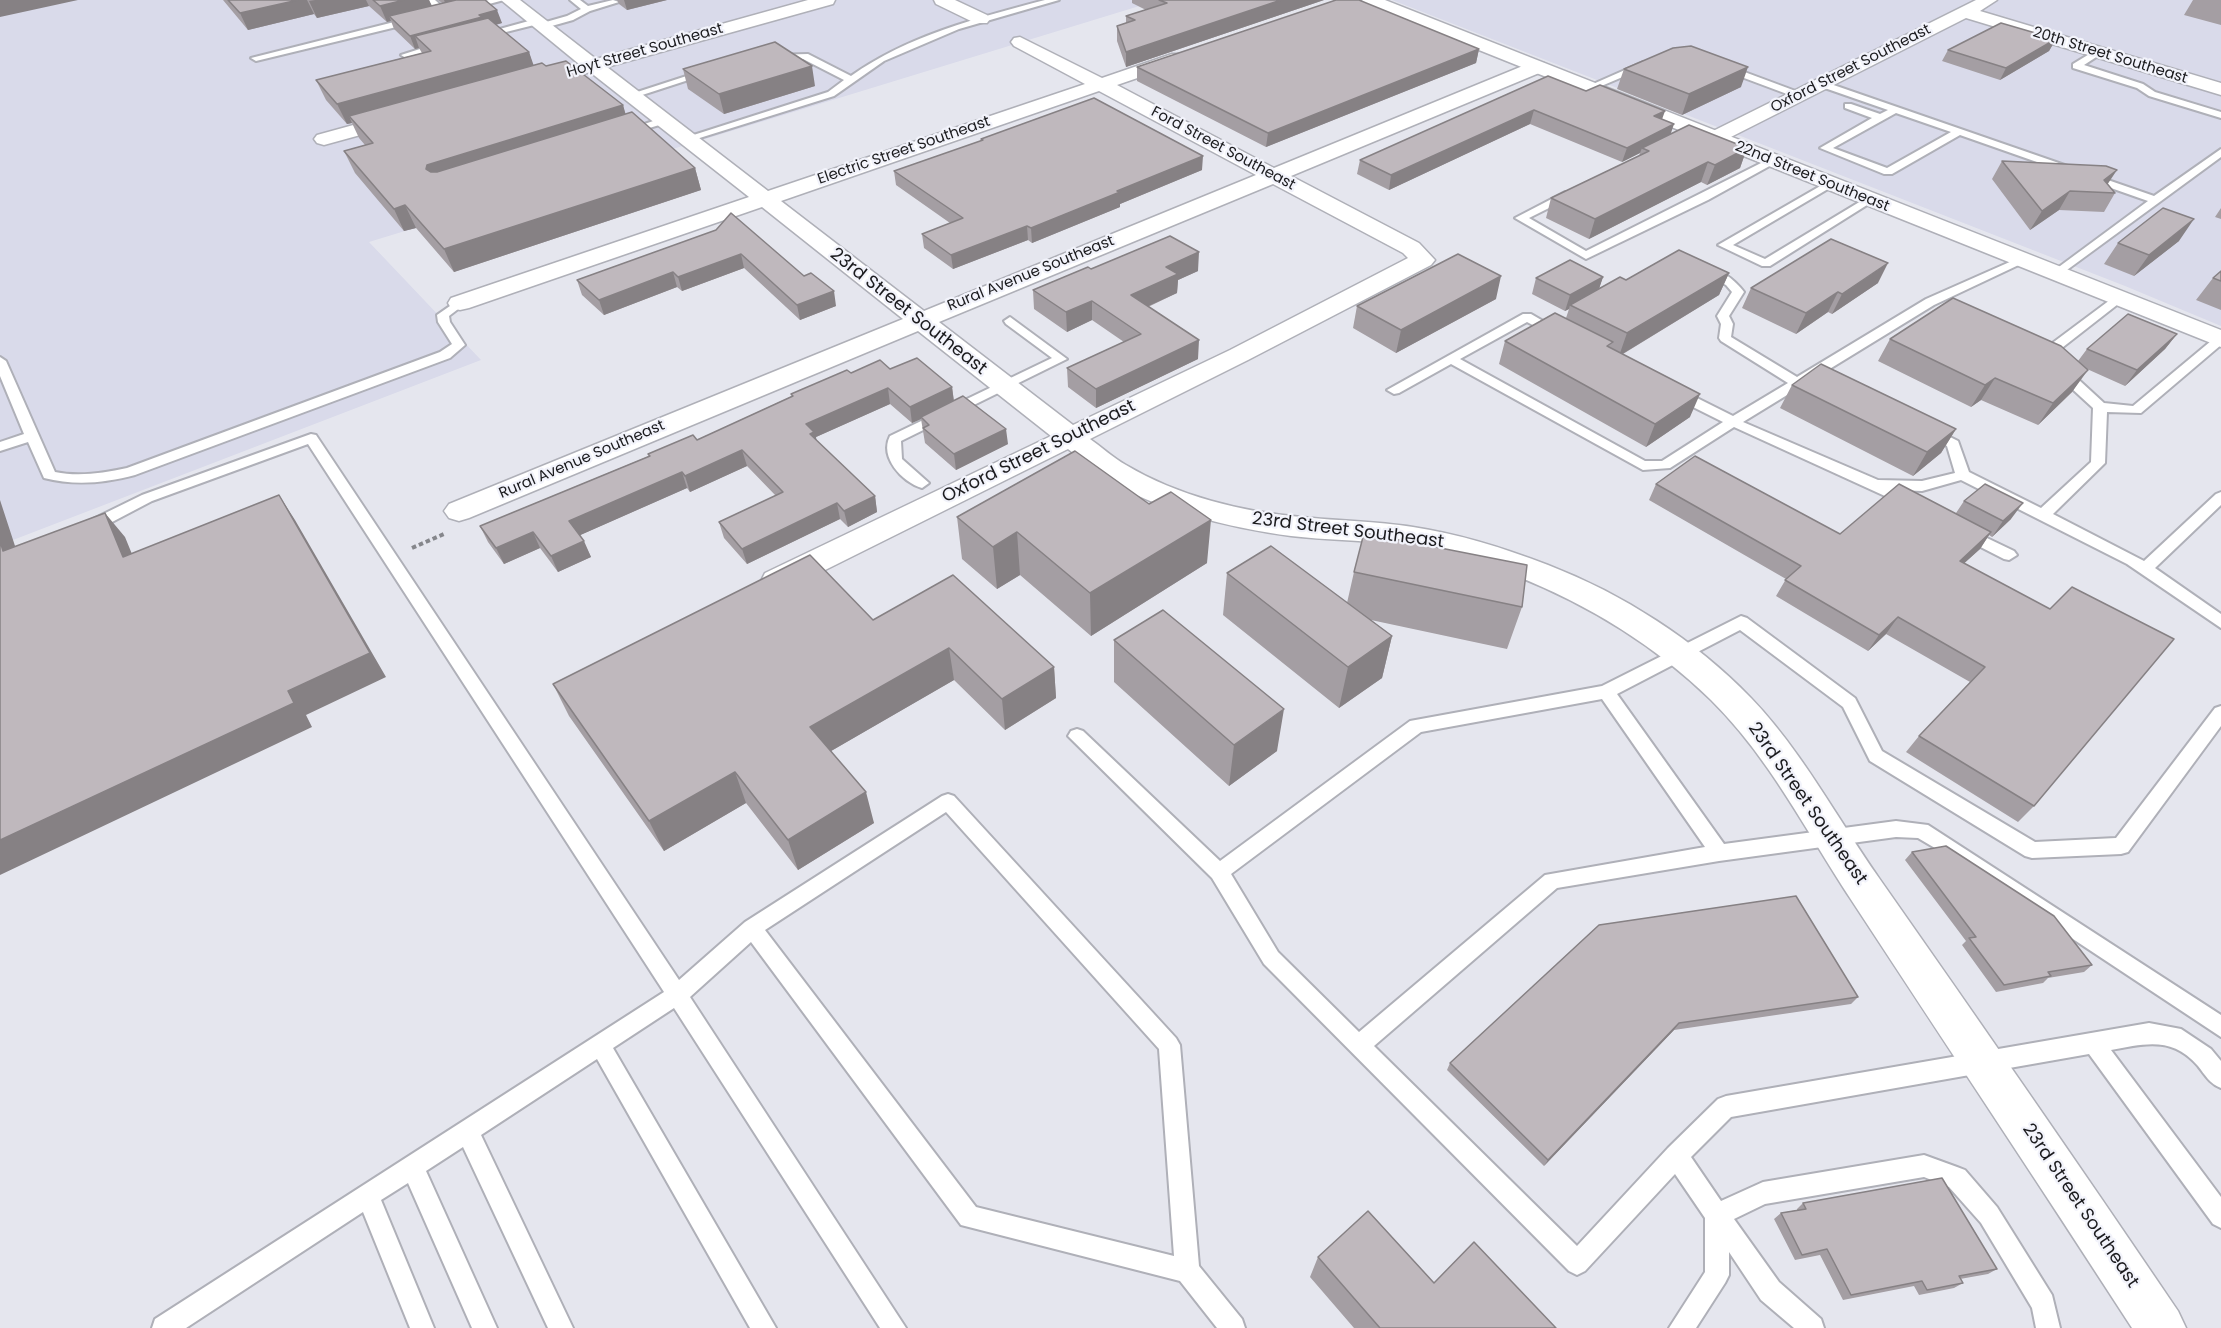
<!DOCTYPE html>
<style>
body{margin:0}
canvas{display:block;background:#e5e6ee}
</style>
<canvas width="2221" height="1328"></canvas>
<script>
const g = document.querySelector('canvas').getContext('2d');
g.lineJoin = 'round';
function fill(path, color) { g.fillStyle = color; g.fill(path, 'evenodd'); }
function strokePath(path, color, width, dash) { g.strokeStyle = color; g.lineWidth = width; g.lineCap = dash ? 'butt' : 'round'; g.setLineDash(dash || []); g.stroke(path); }
function label(font, color, halo, rows, align = 'center') {
  g.font = font + ' Poppins,sans-serif'; g.lineWidth = 4.5; g.setLineDash([]); g.textBaseline = 'middle'; g.strokeStyle = halo; g.fillStyle = color; for (const [text, x, y, turn = 0] of rows) {
    g.save(); g.translate(x, y); g.rotate((+turn || 0) * Math.PI / 180); g.textAlign = isNaN(turn) ? turn : align; if (halo) g.strokeText(text, 0, 0); g.fillText(text, 0, 0); g.restore();
  }
}
const built = new Path2D(`
 M0 0H1159L369 242 481 360 0 545Z
 M1392 0H2221V326L2125 286Z`);
const path = new Path2D(`
 M412 548 444 534`);
const lane = new Path2D(`
 M426 0H435L446 10 489 0H504L444 16Z
 M570 0H580L588 6 613 0 619 2 590 11 573 20 541 29 538 28V24L482 38 478 35 536 19 539 20V24L567 16 581 9Z
 M1045 0H1059L959 29 884 61 834 96 690 141 681 139 828 92 844 80 803 59 774 60 771 59V55L808 54 851 76C909 35 977 18 1045 0Z
 M414 17 418 20 417 22 256 61 251 58Z
 M442 42 445 43V47L406 58 401 55Z
 M2096 50 2104 52 2084 65 2143 84 2155 92 2221 112V118L2149 96 2137 88 2073 68V64Z
 M1643 62 1648 65 1646 67 1592 90 1584 88Z
 M1723 64 1801 93 1803 95 1795 97 1720 69 1718 67Z
 M705 70 713 72 633 98 625 96Z
 M1822 81 2154 196 2221 149V157L2056 278 2050 274 2052 272 2148 201 1960 135 1892 174H1884L1820 148 1872 118 1845 108V104H1851L1880 114 1888 110 1819 86 1817 84ZM1896 113 1951 132 1887 168 1833 148Z
 M662 118 667 121 666 123 626 135 621 132Z
 M1771 158 1776 161 1775 163 1708 200 1586 259 1515 218 1565 192H1573V196L1529 218 1586 251Z
 M1829 181 1833 182V186L1733 245 1765 259 1866 198H1874L1875 200 1770 266H1762L1718 245Z
 M2021 257 2025 258V262L1934 305 1743 422 1878 480 1922 481 1955 473 1947 446 1923 431 1930 427 1958 441 1969 472 2041 508 2091 462 2093 408 2057 375 2056 372 2057 369H2067L2104 403 2133 406 2217 336 2221 335V345L2141 413 2107 412 2105 463 2053 514 2144 561 2216 494 2221 492V505L2155 568 2221 614V628L2127 564 1961 480 1922 491 1897 490 1916 502 1914 505 1909 507 1734 427 1670 468 1643 470 1451 364 1399 393 1394 394 1387 390 1523 314H1531L1562 332 1560 335H1552L1527 322 1460 359 1645 461H1662L1723 422 1673 397 1671 394 1673 391H1683L1733 416 1788 383 1721 341 1719 338 1721 324 1717 316 1732 292 1726 285 1703 273V269C1718 266 1735 280 1744 292L1729 316 1733 324 1731 337 1797 377 1926 299Z
 M2118 294 2124 298 2122 301 2049 358 2035 356 2034 353 2035 350H2043Z
 M460 299 466 303 449 316 450 322 465 345 450 358 135 475C105 483 75 486 44 478L28 442 0 451V442L24 434 0 376V357L6 361 55 472C79 477 103 473 127 468L440 352 452 344 438 322 437 315Z
 M1010 317 1067 359 901 441 902 459 929 483 922 488C902 482 879 457 890 436L1052 358 1006 324 1004 321Z
 M311 434 316 435 679 980 745 922 942 796 948 794 954 796 1176 1038 1180 1045 1199 1266 1242 1319 1245 1328H1217L1180 1281 961 1225 751 942 690 997 906 1328H880L674 1008 613 1048 776 1328H750L597 1059 481 1135 573 1328H548L463 1147 426 1171 497 1328H472L408 1183 381 1200 434 1328H410L363 1212 186 1328H152L155 1319 664 992 308 444 152 501 95 531 90 532 83 527 85 523 142 495ZM946 812 1159 1049 1174 1256 976 1207 765 930Z
 M1966 528 2014 551 2017 555 2009 560 2004 559 1961 537 1959 533Z
 M1741 616 1747 618 1855 698 1882 751 2035 842 2116 838 2215 708 2221 706V726L2128 852 2121 854 2032 858 2025 856 1870 761 1843 707 1740 630 1617 694 1724 844 1896 821 1928 825 2221 1015V1037L1940 851 1918 838 1896 837 1719 861 1557 888 1374 1046 1577 1246 1668 1148 1718 1099 1726 1096 2149 1023 2181 1029 2211 1049 2221 1061V1088C2210 1084 2205 1075 2198 1066 2172 1036 2145 1044 2111 1050L2221 1197V1228L2213 1224 2089 1054 1731 1117 1691 1157 1721 1201 1763 1182 1924 1155 1957 1167 1965 1170 1997 1207 2052 1295 2060 1328H2036L2032 1308 1981 1223 1949 1187 1924 1177 1765 1204 1734 1219 1779 1282 1821 1319 1824 1328H1794L1761 1300 1729 1252V1275L1725 1283 1696 1328H1669L1705 1272V1218L1675 1174 1585 1271 1577 1275 1569 1271 1264 964 1212 878 1068 736 1071 731 1077 729 1083 731 1220 861 1410 721 1602 686ZM1602 699 1705 847 1545 875 1359 1032 1278 952 1231 874 1421 732Z`);
const street = new Path2D(`
 M501 0H520L596 59 808 0H835L833 4 607 67 768 191 1085 84 1014 46 1011 42 1014 38 1020 37 1102 78 1172 54H1184L1187 58 1184 62 1117 85 1274 168 1530 63H1544L1546 67 1544 71 1291 176 1419 243 1435 260 1431 265 1248 360 1090 439C1102 447 1113 458 1126 465 1178 496 1242 512 1302 517 1339 521 1376 521 1413 527 1459 534 1504 548 1548 565 1623 594 1695 640 1751 698 1802 751 1837 818 1879 878 1980 1022 2080 1166 2178 1311L2186 1328H2132C2039 1184 1944 1042 1850 898 1806 831 1769 757 1711 700 1655 645 1587 604 1514 575 1475 560 1435 549 1394 544 1359 540 1325 540 1291 536 1231 528 1154 510 1103 477 1091 469 1080 458 1068 449L787 589 776 592 765 589 761 581 765 573 1051 436 918 331 469 518 459 521 449 518 444 511 449 504 903 319 762 207 469 308 460 310 451 308 448 303 451 298 749 197 590 72 577 76 570 74 568 70 570 66 579 64ZM1099 91 1256 175 924 311 781 201ZM1273 184 1403 253 1408 258 1230 350 1073 425 939 322Z
 M934 0H955L987 15 990 19 987 23H975L936 4Z
 M1976 0H1997L1980 11 2221 83V95L1966 18 1721 142H1707L1704 138 1707 134Z
 M397 113 404 115 407 119 404 123 324 145 317 143 314 139 317 135Z`);
const secondary = new Path2D(`
 M1362 0H1385L2221 330V347L1364 4Z`);
const wall = new Path2D(`
 M223 0H429L432 6 442 3 438 0H485L502 23 496 25 529 52 533 66H546L623 105 625 114 695 168 701 190 454 272 416 228 404 231 355 173 344 151 365 145 359 138 352 123 347 124 326 100 316 80 422 53 419 48 415 49 394 29 391 21 387 22 369 6 317 18 314 14 248 30Z
 M617 0H667L627 10 619 4Z
 M1132 0H1324L1126 67 1117 41V26L1126 23V16L1146 10 1132 3Z
 M2193 0H2221V25L2184 15Z
 M2056 39 2049 51 2000 80 1942 61 1948 50Z
 M1479 49 1476 63 1266 147 1137 81V67Z
 M683 69 815 86 724 114 688 89Z
 M1624 69 1741 87 1682 115 1617 89Z
 M1586 91 1662 120 1671 134 1747 148 1740 168 1707 185 1701 182 1589 239 1546 218 1551 198 1639 156 1640 153 1622 162 1530 124 1389 190 1357 174 1360 160Z
 M981 139 1202 170 1120 204V207L1032 243 1028 240 953 269 924 248 922 234 950 223 896 185 894 171 981 141Z
 M2002 161 2108 185 2115 193 2104 212 2059 210 2030 230 1992 179Z
 M2221 208V219L2215 217Z
 M716 230 836 306 800 320 744 268 682 291 677 287 604 315 582 295 577 280Z
 M2179 241 2134 276 2104 264 2118 243Z
 M1091 269 1198 271 1178 280 1177 293 1148 307 1198 359 1096 408 1068 387 1067 368 1124 342 1092 320 1067 332 1034 309 1033 290Z
 M2221 271V310L2196 300 2213 278Z
 M1729 273 1719 295 1623 354 1690 417 1646 447 1499 364 1505 341 1566 318 1569 309 1565 311 1532 294 1536 278 1603 277 1599 288 1626 280Z
 M1878 283 1832 314 1828 312 1796 334 1742 308 1751 288Z
 M1496 299 1396 353 1353 328 1357 306Z
 M2177 334 2165 349 2125 386 2087 369 2072 392 2038 425 1981 400 1971 407 1878 361 1890 339 2078 361 2087 349Z
 M890 369 952 387 954 401 1008 444 956 470 925 443 921 419 912 423 890 404 816 437V440L875 496 877 512 848 527 840 519 747 564 724 538 719 522 776 496 747 466 690 492 687 488 580 535 591 557 558 572 540 548 504 564 488 542 480 526 649 456 648 454 697 440 792 396 791 394 851 373Z
 M1792 385 1956 429 1941 453 1913 476 1780 408Z
 M1656 484 1840 534 1956 513 1964 501 2011 519 1992 537 1989 535 1980 549 1964 563 2034 806 2018 822 1906 752 1919 736 1970 682 1886 634 1868 651 1776 596 1786 579 1649 500Z
 M957 517 1207 563 1091 636 1020 575 997 589 962 559Z
 M1354 572 1522 607 1507 649 1371 620 1392 636 1382 678 1339 708 1223 615 1227 573 1347 603Z
 M873 620 1054 667 1056 698 1005 730 954 680 831 751 874 823 798 870 746 803 664 851 569 716 553 684Z
 M1114 640 1277 751 1229 786 1114 682Z
 M1912 852 2092 965 2084 972 2048 978 2043 983 1996 992 1962 945 1966 941 1905 860Z
 M1599 925 1858 997 1851 1004 1674 1030 1544 1166 1447 1070 1450 1063Z
 M1803 1203 1997 1269 1988 1274 1960 1279 1963 1283 1954 1288 1919 1295 1914 1286 1843 1300 1820 1255 1795 1260 1774 1219 1781 1213 1797 1210V1209Z
 M1318 1257 1434 1283 1556 1328H1354L1310 1277Z`);
const shadedWall = new Path2D(`
 M0 0H78L0 17Z
 M298 0H307L314 14 248 30 240 13Z
 M315 0H366L369 6 317 18 309 1Z
 M404 0H429L434 11 389 16 391 21 387 22 380 6Z
 M444 0H474L447 8Z
 M624 0H667L627 10Z
 M1281 0H1324L1126 67V52Z
 M497 10 502 23 486 27 415 36 419 48 415 49 410 36Z
 M2056 39 2049 51 2000 80 2006 68Z
 M1479 49 1476 63 1266 147 1268 133Z
 M529 52 536 72 349 116 352 123 347 124 337 104Z
 M812 66 815 86 724 114 719 94Z
 M1748 67 1741 87 1682 115 1689 94Z
 M623 105 629 126 436 188 426 169 427 165Z
 M1534 110 1530 124 1389 190 1391 175Z
 M1665 111 1660 125 1654 116Z
 M1674 124 1669 139 1642 148 1640 153 1622 162 1627 148Z
 M1747 148 1740 168 1707 185 1715 165Z
 M1203 156 1202 170 1120 204V207L1032 243 1031 228 1117 191Z
 M1708 162 1701 182 1589 239 1595 219Z
 M695 168 701 190 454 272 444 249Z
 M2117 170 2105 188 2104 180Z
 M2070 191 2059 210 2030 230 2042 211Z
 M405 205 416 228 404 231 394 209Z
 M2194 219 2179 241 2134 276 2149 255Z
 M1027 226 1028 240 953 269 951 255Z
 M1199 252 1198 271 1178 280 1177 293 1131 314V295L1166 267Z
 M741 254 744 268 682 291 678 277Z
 M1888 263 1878 283 1832 314 1842 294Z
 M673 272 677 287 604 315 599 300Z
 M1729 273 1719 295 1619 356 1627 333Z
 M1501 276 1496 299 1396 353 1401 330Z
 M1603 277 1598 292 1570 305 1569 309 1565 311 1570 295Z
 M834 291 836 306 800 320 797 305Z
 M1838 292 1828 312 1796 334 1806 313Z
 M1092 301V320L1067 332 1066 312Z
 M2177 334 2165 349 2125 386 2137 370Z
 M1199 340 1198 359 1096 408V389Z
 M2088 370 2072 392 2038 425 2053 403Z
 M1995 378 1981 400 1971 407 1985 385Z
 M952 387 954 403 921 417V419L912 423 910 407Z
 M888 388 890 404 816 437 818 448 813 450 806 424Z
 M1700 394 1690 417 1646 447 1655 424Z
 M1006 429 1008 444 956 470 954 454Z
 M1956 429 1941 453 1913 476 1927 452Z
 M742 450 747 466 690 492 685 476Z
 M682 472 687 488 576 537 569 521Z
 M279 495 295 520 386 677 306 715 312 727 0 875V840L288 691Z
 M875 496 877 512 848 527 844 511Z
 M0 500 16 549 0 555Z
 M837 503 840 519 747 564 742 549Z
 M2023 503 2011 519 1992 537 2003 521Z
 M105 513 125 537 143 581 123 557Z
 M1211 520 1207 563 1091 636 1090 593Z
 M533 532 540 548 504 564 496 548Z
 M1017 532 1020 575 997 589 993 547Z
 M1991 532 1980 549 1948 578 1960 561Z
 M584 541 591 557 558 572 551 556Z
 M1898 617 1886 634 1868 651 1879 635Z
 M1392 636 1382 678 1339 708 1348 667Z
 M949 648 954 680 819 758 810 727Z
 M1054 667 1056 698 1005 730 1002 699Z
 M1284 709 1277 751 1229 786 1234 745Z
 M735 772 746 803 664 851 649 821Z
 M866 792 874 823 798 870 788 840Z
 M1679 1023 1674 1030 1544 1166 1548 1160Z`);
const building = new Path2D(`
 M228 0H298L240 13Z
 M373 0H404L380 6Z
 M456 0H485L497 10 479 15 482 17 410 36 389 16Z
 M1159 0H1281L1126 52 1117 26 1135 20 1126 16 1167 3Z
 M1336 0H1359L1479 49 1268 133 1137 67Z
 M488 18 529 52 337 104 316 80 431 51 415 36Z
 M2001 23 2056 39 2006 68 1948 50Z
 M775 42 812 66 719 94 683 69Z
 M1691 46 1748 67 1689 94 1624 69 1673 48Z
 M566 61 623 105 427 165 426 169 431 172H437L632 112 695 168 444 249 405 205 394 209 344 151 373 143 349 116 542 63 546 66Z
 M1548 76 1586 91 1600 85 1665 111 1654 116 1674 124 1627 148 1534 110 1391 175 1360 160Z
 M1094 98 1203 156 1117 191 1120 192 1031 228 1027 226 951 255 922 234 963 218 894 171 983 140 981 139Z
 M1689 125 1747 148 1715 165 1708 162 1595 219 1551 198 1649 151 1642 148Z
 M2002 161 2106 166 2117 170 2104 180 2115 193 2070 191 2042 211Z
 M2163 208 2194 219 2149 255 2118 243Z
 M731 213 804 276 811 273 834 291 797 305 741 254 678 277 673 272 599 300 577 280 716 230Z
 M1170 236 1199 252 1166 267 1178 274 1131 295 1199 340 1096 389 1067 368 1141 334 1092 301 1066 312 1033 290 1088 267 1091 269Z
 M1831 239 1888 263 1842 294 1838 292 1806 313 1751 288Z
 M1679 250 1729 273 1627 333 1570 305 1620 277 1626 280Z
 M1458 254 1501 276 1401 330 1357 306Z
 M1570 260 1603 277 1570 295 1536 278Z
 M2221 271V281L2213 278Z
 M1953 298 2061 346 2088 370 2053 403 1995 378 1985 385 1890 339Z
 M1555 313 1613 342 1607 346 1700 394 1655 424 1505 341Z
 M2128 314 2177 334 2137 370 2087 349Z
 M917 358 952 387 910 407 888 388 806 424 814 432 810 434 875 496 844 511 837 503 742 549 719 522 783 492 742 450 685 476 682 472 569 521 584 541 551 556 533 532 496 548 480 526 650 456 648 454 693 435 697 440 793 396 791 394 847 370 851 373 880 360 890 369Z
 M1821 364 1956 429 1927 452 1792 385Z
 M963 396 1006 429 954 454 923 428 929 425 921 417Z
 M1075 451 1149 504 1171 492 1211 520 1090 593 1017 532 993 547 957 517Z
 M1695 456 1840 534 1899 484 1991 532 1960 561 2050 609 2072 587 2174 639 2034 806 1919 736 1985 667 1898 617 1879 635 1785 580 1801 566 1656 484Z
 M1985 484 2023 503 2003 521 1964 501Z
 M279 495 370 653 288 691 294 703 0 840V541L3 551 105 513 123 557Z
 M1364 533 1527 565 1522 607 1354 572Z
 M1271 546 1392 636 1348 667 1227 573Z
 M810 555 873 620 953 575 1054 667 1002 699 949 648 810 727 866 792 788 840 735 772 649 821 553 684Z
 M1163 610 1284 709 1234 745 1114 640Z
 M1946 846 2054 916 2092 965 2048 972 2051 976 2004 985 1969 938 1976 937 1912 852Z
 M1796 896 1858 997 1679 1023 1548 1160 1450 1063 1599 925Z
 M1942 1178 1997 1269 1959 1276 1963 1283 1927 1290 1922 1281 1851 1295 1827 1249 1802 1255 1781 1213 1806 1209 1803 1203Z
 M1368 1211 1434 1283 1474 1242 1556 1328H1380L1318 1257Z`);
const farStreetnames = [
 ["Hoyt Street Southeast",645,51,-16],
 ["20th Street Southeast",2110,56,17],
 ["Oxford Street Southeast",1851,69,-27],
 ["Ford Street Southeast",1223,149,28],
 ["Electric Street Southeast",904,151,-19],
 ["22nd Street Southeast",1812,177,22],
 ["Rural Avenue Southeast",1031,274,-22],
 ["Rural Avenue Southeast",582,460,-23]
];
const streetNames = [
 ["23rd Street Southeast",908,312,38],
 ["Oxford Street Southeast",1039,452,-26],
 ["23rd Street Southeast",1348,531,7],
 ["23rd Street Southeast",1807,804,55],
 ["23rd Street Southeast",2080,1206,56]
];
fill(built, '#d9daea');
strokePath(lane, '#afb0b8', 4);
strokePath(street, '#afb0b8', 3);
strokePath(secondary, '#afb0b8', 3);
strokePath(path, '#85868b', 4, [4.5, 3]);
fill(lane, '#fff');
fill(street, '#fff');
fill(secondary, '#fff');
fill(wall, '#a49ea3');
fill(shadedWall, '#868184');
fill(building, '#bfb8bd');
strokePath(building, '#868184', 1.5);
label('15px', '#1b1b1e', '#f2f3fb', farStreetnames);
label('18px', '#1b1b1e', '#f2f3fb', streetNames);
</script>
